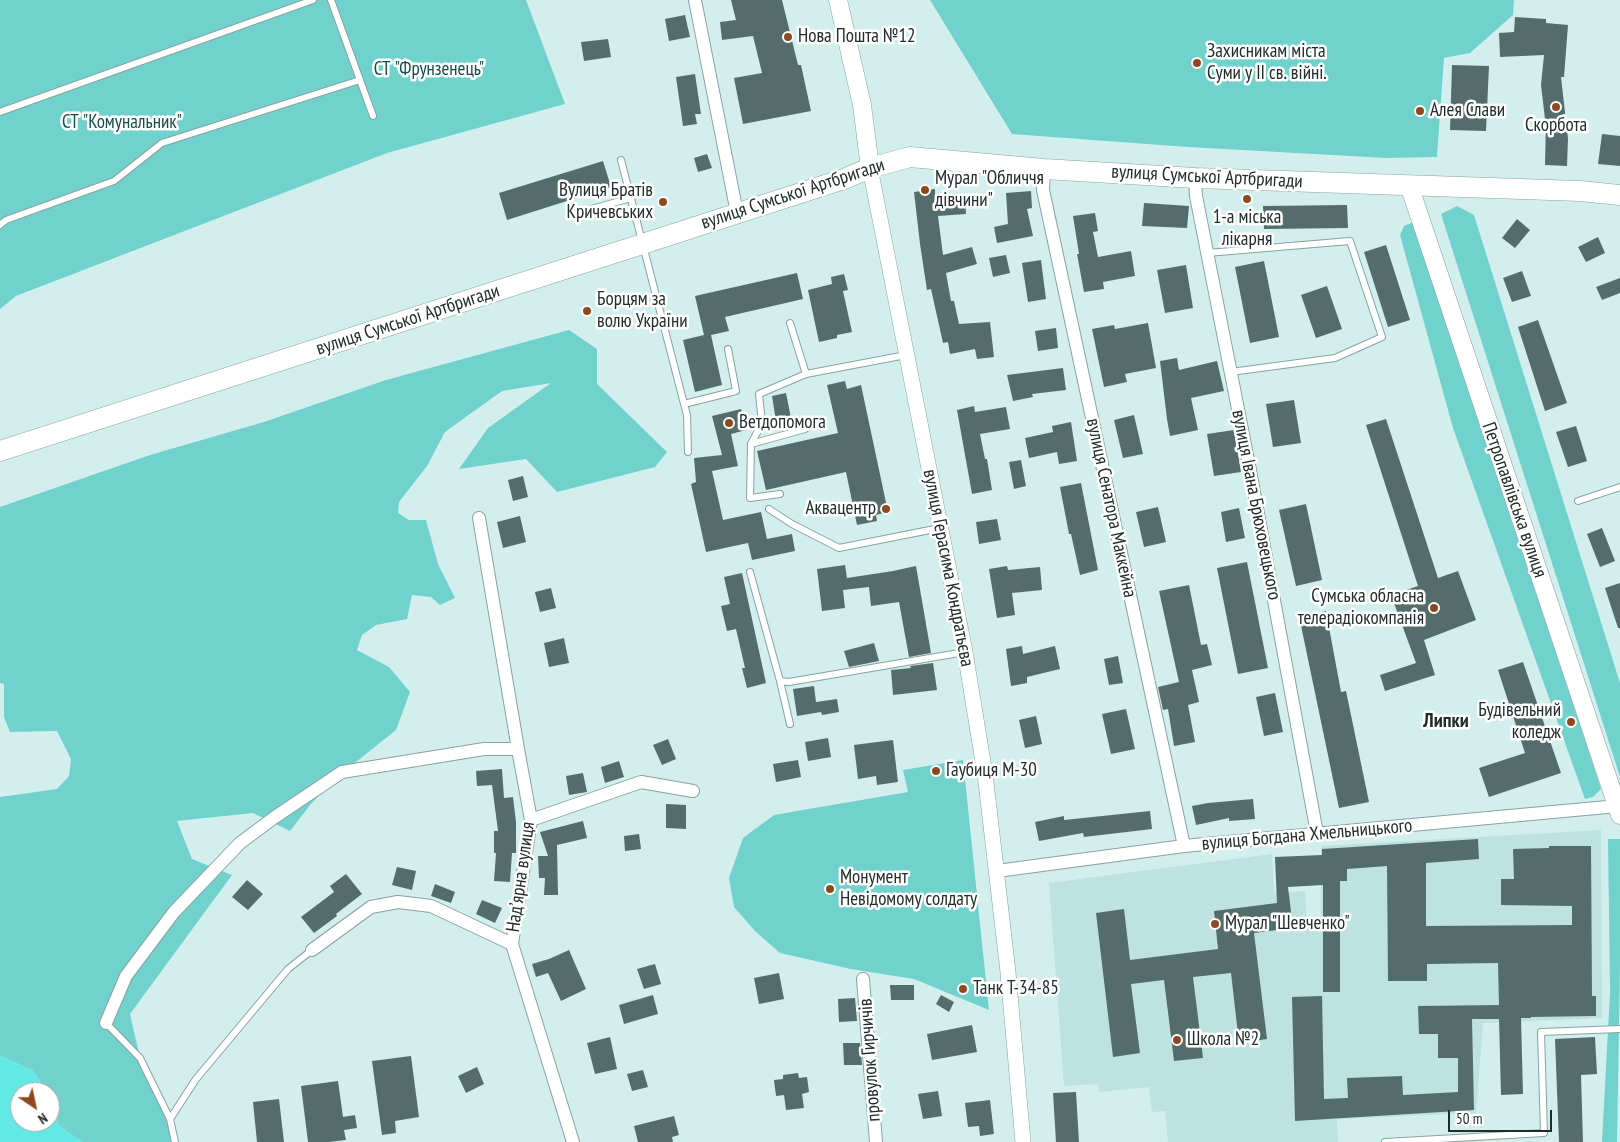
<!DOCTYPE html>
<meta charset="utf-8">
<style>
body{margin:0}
#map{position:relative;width:1620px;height:1142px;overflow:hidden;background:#d3efed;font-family:"PT Sans Narrow",sans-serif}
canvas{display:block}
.north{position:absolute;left:10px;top:1082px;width:50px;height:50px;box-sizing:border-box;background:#fff;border:1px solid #a6abaa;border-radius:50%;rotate:146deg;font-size:14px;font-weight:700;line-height:20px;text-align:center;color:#212c2b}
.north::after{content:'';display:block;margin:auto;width:18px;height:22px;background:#8f4921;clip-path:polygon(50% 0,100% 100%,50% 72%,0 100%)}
.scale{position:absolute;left:1448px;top:1110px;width:104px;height:22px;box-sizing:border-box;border:2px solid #212c2b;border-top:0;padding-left:6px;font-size:15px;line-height:18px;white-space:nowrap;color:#212c2b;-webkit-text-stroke:4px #fff;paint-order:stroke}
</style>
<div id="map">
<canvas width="1620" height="1142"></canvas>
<div class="north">N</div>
<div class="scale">50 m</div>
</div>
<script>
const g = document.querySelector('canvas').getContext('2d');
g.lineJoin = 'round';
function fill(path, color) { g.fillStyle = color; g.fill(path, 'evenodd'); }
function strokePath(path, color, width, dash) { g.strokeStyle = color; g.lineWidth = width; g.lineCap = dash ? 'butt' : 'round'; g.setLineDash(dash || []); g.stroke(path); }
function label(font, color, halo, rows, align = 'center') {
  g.font = font + ' "PT Sans Narrow",sans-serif'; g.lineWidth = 5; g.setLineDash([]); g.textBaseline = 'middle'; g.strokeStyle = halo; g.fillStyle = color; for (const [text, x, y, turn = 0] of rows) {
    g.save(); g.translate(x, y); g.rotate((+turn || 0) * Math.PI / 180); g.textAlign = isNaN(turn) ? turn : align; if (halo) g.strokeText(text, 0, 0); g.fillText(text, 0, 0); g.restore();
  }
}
const built = new Path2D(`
 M1601 830 1602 1018 1483 1023 1476 1113 1337 1119 1338 1142H1168L1165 1111 1152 1112 1149 1087 1099 1092 1098 1084 1064 1086 1049 883 1272 854 1274 893 1305 891 1307 924 1321 922V846Z`);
const green = new Path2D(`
 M0 0H526L565 104 387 153 16 296 0 309Z
 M930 0H1514L1513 15 1470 53 1444 58 1437 157 1386 158 1188 147 1012 134Z
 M1457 206 1474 215 1620 683V777L1441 214Z
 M1411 223 1418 226 1601 789 1593 797 1585 799 1453 428 1400 235 1404 226Z
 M569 330 597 349V384L667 452 655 467 557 492 526 459 459 469 488 428 551 383 502 391 445 432 427 466 399 502 398 513 409 520H426L438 564 455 598 440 605 431 597 412 595 407 619 376 625 362 635 357 650 389 667 410 692 396 730 336 778 310 805 290 831 253 813 177 821 192 859 232 875 130 1014 140 1058 155 1087 175 1142H82L58 1125 50 1092H47L32 1070 0 1056V797L57 789 69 776 71 759 57 731 10 732 4 717V684L0 683V507L150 455 264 422 386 380Z
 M963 760 989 1010 914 979 851 969 780 953 755 931 734 907 729 878 743 838 774 815 908 792 903 770Z
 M1608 839H1620V966L1617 1142H1602L1610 992Z`);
const water = new Path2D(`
 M0 1056 32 1070 47 1092H20V1122H50V1096L58 1125 82 1142H0Z`);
const building = new Path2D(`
 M731 0H782L798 65H801L811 111 743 124 734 78 762 73 753 36 722 40 720 22 736 20Z
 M685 15 690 37 669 41 665 19Z
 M1515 17 1546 19V23L1568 25 1564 77H1561L1568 139 1567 166 1545 165 1546 119H1545L1541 85 1544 55 1500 57 1499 33 1514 32Z
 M608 39 611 57 584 61 581 42Z
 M1452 65 1489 66 1486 131 1450 130Z
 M695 74 701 114H695L697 124 683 126 676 77Z
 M1602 134 1620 136V166L1598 164Z
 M707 154 712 168 698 172 694 158Z
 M603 161 611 187 507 220 499 193Z
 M935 189V196L965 194 966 214 938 216 943 255 972 247 977 264 946 273 951 301H954L959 324 990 322 994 357 977 359 975 349 950 354 948 342 943 343 931 289 927 290 920 244 914 192Z
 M1031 191 1032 208 1027 209 1033 236 997 243 994 227 1008 224 1006 193Z
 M1144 203 1189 206 1187 228 1142 226Z
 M1347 205 1348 228 1264 229 1263 206Z
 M1095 213 1098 231 1093 232 1098 257 1131 251 1135 276 1103 282 1104 289 1084 292 1077 254H1079L1073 216Z
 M1517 219 1530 230 1515 248 1502 238Z
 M1598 237 1605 253 1586 262 1578 247Z
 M1386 245 1410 320 1388 327 1364 252Z
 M1006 255 1010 273 993 277 989 258Z
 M1041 260 1046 299 1028 302 1022 263Z
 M1264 261 1279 337 1250 343 1235 267Z
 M1186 265 1193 308 1165 313 1157 270Z
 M1522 271 1531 296 1512 302 1503 278Z
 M797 273 803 299 725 317 729 331 711 335 722 385 695 392 683 340 704 335 695 296Z
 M844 274 848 290 843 291 852 332 837 335V338L819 342 808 290 832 284 831 277Z
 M1620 278V293L1602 300 1596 287Z
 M1327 286 1342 329 1316 338 1301 295Z
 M1538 320 1567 403 1545 411 1518 327Z
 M1148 323 1156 368 1125 374 1127 382 1104 387 1092 329 1114 325 1115 329Z
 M1056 328 1058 348 1038 351 1035 331Z
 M1177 358 1179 370 1217 361 1224 391 1191 398 1198 430 1170 436 1167 419 1160 361Z
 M1063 368 1066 390 1032 394 1033 397 1013 401 1007 375Z
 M845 381 847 389 861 385 888 512 876 515 877 521 857 525 846 472 766 490 757 451 838 433 827 385Z
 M786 393 791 418 776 421 772 396Z
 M1294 400 1301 443 1273 447 1266 404Z
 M974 406 975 412 1006 407 1010 429 980 434 985 459H987L992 490 972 494 957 410Z
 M741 409 746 430 731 434 738 466 712 471 723 520 761 512 767 539 792 534 795 551 752 560 748 543 706 552 691 484 696 482 694 458 722 455 712 416Z
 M1134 415 1143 454 1123 458 1114 420Z
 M1386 419 1438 578 1458 571 1476 620 1424 640 1435 675 1385 691 1380 675 1416 663 1391 595 1418 586 1366 425Z
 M1071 422 1077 461 1059 464 1057 452 1029 458 1025 438 1053 432 1052 426Z
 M1576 426 1587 461 1568 467 1556 432Z
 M1234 430 1241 472 1214 476 1207 434Z
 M1021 460 1026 486 1014 489 1009 462Z
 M523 476 528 497 513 501 508 480Z
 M1081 483 1098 570 1080 575 1071 534H1069L1060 487Z
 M1306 504 1322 580 1296 586 1279 510Z
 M1158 507 1166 542 1144 547 1136 512Z
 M1239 508 1245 538 1226 542 1221 512Z
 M520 516 526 542 503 548 497 522Z
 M997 519 1001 540 979 544 976 522Z
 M1602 528 1615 561 1600 567 1587 534Z
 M1247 562 1268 668 1238 674 1217 568Z
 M845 565 847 578 893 571 916 566 931 653 909 657 899 602 871 606 869 587 843 590 845 608 822 611 817 569Z
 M1007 566 1008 570 1040 567 1042 590 1012 593 1015 615 997 618 989 569Z
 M742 573 766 683 747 688 742 668H745L736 629 727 631 721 606 730 604 724 577Z
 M1620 583V628H1618L1605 588Z
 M1189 585 1201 645 1207 644 1212 665 1192 670 1199 702 1188 705 1195 742 1174 746 1168 709 1163 710 1158 687 1179 682 1159 591Z
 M551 588 556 608 540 612 535 592Z
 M1326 611 1341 692 1346 691 1369 802 1339 808 1299 616Z
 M564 638 569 663 549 667 544 643Z
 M874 643 879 661 849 667 844 651Z
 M1022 646 1023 654 1055 646 1060 669 1027 677V683L1011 686 1006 649Z
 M1118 656 1123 683 1109 685 1104 659Z
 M1523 662 1561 773 1489 797 1479 768 1525 753 1498 670Z
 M933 663 937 690 893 695 891 670 911 668 910 666Z
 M814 686 816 702 837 699 839 712 822 715 821 712 797 716 793 689Z
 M1275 693 1283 732 1264 736 1256 697Z
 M1126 709 1135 749 1111 754 1102 714Z
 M1036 716 1042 744 1025 748 1019 720Z
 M828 738 831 757 808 761 805 742Z
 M668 739 676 759 662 765 653 745Z
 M893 740 898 782 877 785 876 776 858 779 854 745Z
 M798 760 801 777 776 782 773 764Z
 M619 761 624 777 605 783 601 767Z
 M502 769 504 798 513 797 516 822V853H512L510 882 494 881 496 853H494V831H498L492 785 477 786 476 771Z
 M583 773 587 792 569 795 566 776Z
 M1253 799 1255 819 1229 821V818L1196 825 1192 806 1208 803Z
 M666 804 686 805V829L666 828Z
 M1150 811 1152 829 1084 837 1083 833 1039 841 1035 822 1064 816V820Z
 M583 821 587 838 557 845 558 895H544L545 878H539L538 856H548L540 832Z
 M639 834 641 849 625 851 624 836Z
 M1478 839 1479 859 1426 863V926L1572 925V906L1501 905V879H1514L1513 849 1549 848V846H1591L1592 996H1596V1016L1531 1017V1018H1521L1523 1094 1501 1095 1499 1019H1472L1474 1110 1295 1121 1292 997 1322 996 1324 1099 1348 1098 1347 1078 1402 1076 1403 1095 1458 1092V1058H1438V1034H1419L1418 1006 1499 1005 1498 963 1427 964V981H1388L1387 866 1347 869V881H1340V992H1323V885L1288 887 1293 928 1254 933 1267 1039 1239 1043 1231 973 1193 977 1203 1058 1174 1061 1164 980 1131 984 1140 1053 1113 1057 1096 913 1124 909 1130 960 1218 949 1214 911 1277 903 1275 857 1322 855V849Z
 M397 867 416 871 412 890 392 885Z
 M346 874 362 894 336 914 337 916 314 933 301 917 334 892 330 886Z
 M247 880 263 894 248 910 232 897Z
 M435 884 455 892 451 903 431 896Z
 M482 900 502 908 495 923 476 914Z
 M569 950 586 989 561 1001 548 973 536 977 532 964 549 959Z
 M655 964 661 984 644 989 637 969Z
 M779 973 784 999 759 1004 754 978Z
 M890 985H914V1000H891Z
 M653 995 658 1014 624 1024 619 1005Z
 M941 995 954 1002 949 1012 936 1004Z
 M855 998 857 1021 839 1022 838 999Z
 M972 1025 977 1052 932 1060 927 1034Z
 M610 1037 617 1069 595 1074 587 1043Z
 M1595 1037 1597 1074 1581 1075 1583 1142H1559L1555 1039Z
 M843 1043H860L862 1065H844Z
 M411 1056 419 1117 395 1121 396 1133 382 1135 372 1061Z
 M477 1067 484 1084 466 1093 458 1076Z
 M643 1070 648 1087 632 1091 627 1074Z
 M798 1073 799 1078 807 1077 809 1092 802 1094 804 1108 786 1110 784 1095 776 1096 774 1080 783 1079V1075Z
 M338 1081 343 1117 355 1115 357 1128 344 1130 346 1140 329 1142H308L301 1086Z
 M938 1091 942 1116 923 1119 918 1094Z
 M1076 1092 1079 1142H1056L1053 1093Z
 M279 1099 284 1142H257L253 1102Z
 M990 1100 994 1134 980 1136 979 1126 968 1127 965 1103Z
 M674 1116 679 1135 672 1137 673 1142H638L634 1126Z`);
const service = new Path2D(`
 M331 0 373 116
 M0 112 313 0
 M621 160 684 404 736 391 728 349
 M577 213 631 198
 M0 225 6 220 114 181 162 143 360 80
 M1207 253 1350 241 1382 337 1335 358 1231 372
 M790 323 806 374 906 355
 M684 404 687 415 688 452
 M751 444 805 429
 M780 494 750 498 751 444 762 423 759 394 806 374
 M1578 501 1620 487
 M769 509 792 524 839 548 940 528
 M750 572 780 681 789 682 965 652
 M780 681 790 724
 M106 1023 140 1058 170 1119 175 1142
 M170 1119 196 1079 288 969 312 950
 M1385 1142 1544 1133 1541 1032 1620 1029`);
const minor = new Path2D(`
 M695 0 737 213
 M1044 169 1043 190 1184 846
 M1195 178 1196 196 1249 465 1317 833
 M479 518 518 749 531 820 512 944 573 1142
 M531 820 641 782 693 791
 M997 871 1184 846 1618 806
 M312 950 371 907 398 902 431 906 512 944
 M863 979 876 1142
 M106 1023 126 976 174 912 240 843 275 817 342 772 484 749H518`);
const tertiary = new Path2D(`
 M870 168 965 652 985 774 1008 972 1023 1142`);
const secondary = new Path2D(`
 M838 0 862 105 870 168
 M1409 185 1620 815`);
const primary = new Path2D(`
 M0 451 844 179 870 168 910 157 1044 169 1195 178 1580 191 1620 195`);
const markers = [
 [788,37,5,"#8f4921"],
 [1197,63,5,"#8f4921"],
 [1556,107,5,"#8f4921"],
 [1420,111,5,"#8f4921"],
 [925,190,5,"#8f4921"],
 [1247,199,5,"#8f4921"],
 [663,202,5,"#8f4921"],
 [587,311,5,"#8f4921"],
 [729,423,5,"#8f4921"],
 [886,509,5,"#8f4921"],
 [1434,608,5,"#8f4921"],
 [1571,722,5,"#8f4921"],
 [936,771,5,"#8f4921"],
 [830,889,5,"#8f4921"],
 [1215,924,5,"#8f4921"],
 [963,989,5,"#8f4921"],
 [1177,1040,5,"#8f4921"]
];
const poiNames = [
 ["Нова Пошта №12",798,37],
 ["Захисникам міста",1207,52],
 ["Суми у ІІ св. війні.",1207,74],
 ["Алея Слави",1430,111],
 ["Скорбота",1556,126,"center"],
 ["Мурал \"Обличчя",935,179],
 ["дівчини\"",935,201],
 ["Вулиця Братів",653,191,"right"],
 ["Кричевських",653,213,"right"],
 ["1-а міська",1247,218,"center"],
 ["лікарня",1247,240,"center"],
 ["Борцям за",597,300],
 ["волю України",597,322],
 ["Ветдопомога",739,423],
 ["Аквацентр",876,509,"right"],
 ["Сумська обласна",1424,597,"right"],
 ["телерадіокомпанія",1424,619,"right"],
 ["Будівельний",1561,711,"right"],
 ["коледж",1561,733,"right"],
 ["Гаубиця М-30",946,771],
 ["Монумент",840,878],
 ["Невідомому солдату",840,900],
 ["Мурал \"Шевченко\"",1225,924],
 ["Танк Т-34-85",973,989],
 ["Школа №2",1187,1040]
];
const parkNames = [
 ["СТ \"Фрунзенець\"",429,70],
 ["СТ \"Комунальник\"",122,123]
];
const streetNames = [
 ["вулиця Сумської Артбригади",1207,177,3],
 ["вулиця Сумської Артбригади",793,194,-18],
 ["вулиця Сумської Артбригади",408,320,-18],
 ["Петропавлівська вулиця",1514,500,71],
 ["вулиця Івана Брюховецького",1256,505,79],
 ["вулиця Сенатора Маккейна",1111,508,78],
 ["вулиця Герасима Кондратьєва",948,568,79],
 ["вулиця Богдана Хмельницького",1307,835,-5],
 ["Надʼярна вулиця",521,877,-82],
 ["провулок Гирчичів",870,1060,-94]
];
const neighbourhoodNames = [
 ["Липки",1446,721]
];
fill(built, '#bde2e0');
fill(green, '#71d1cd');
fill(water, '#60e9e5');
fill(building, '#546d6b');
strokePath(service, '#88a2a1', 8);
strokePath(minor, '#88a2a1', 14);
strokePath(tertiary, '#88a2a1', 16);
strokePath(secondary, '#88a2a1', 19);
strokePath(primary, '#88a2a1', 21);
strokePath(service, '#fff', 6);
strokePath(minor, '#fff', 12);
strokePath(tertiary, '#fff', 15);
strokePath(secondary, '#fff', 18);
strokePath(primary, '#fff', 20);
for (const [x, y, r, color] of markers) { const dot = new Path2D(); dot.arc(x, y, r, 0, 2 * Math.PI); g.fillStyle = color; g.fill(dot); strokePath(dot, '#fff', 2); }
label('19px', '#212c2b', '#fff', poiNames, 'left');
label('19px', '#104e4c', '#fff', parkNames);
label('19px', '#212c2b', '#fff', streetNames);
label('bold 20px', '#212c2b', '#fff', neighbourhoodNames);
</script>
